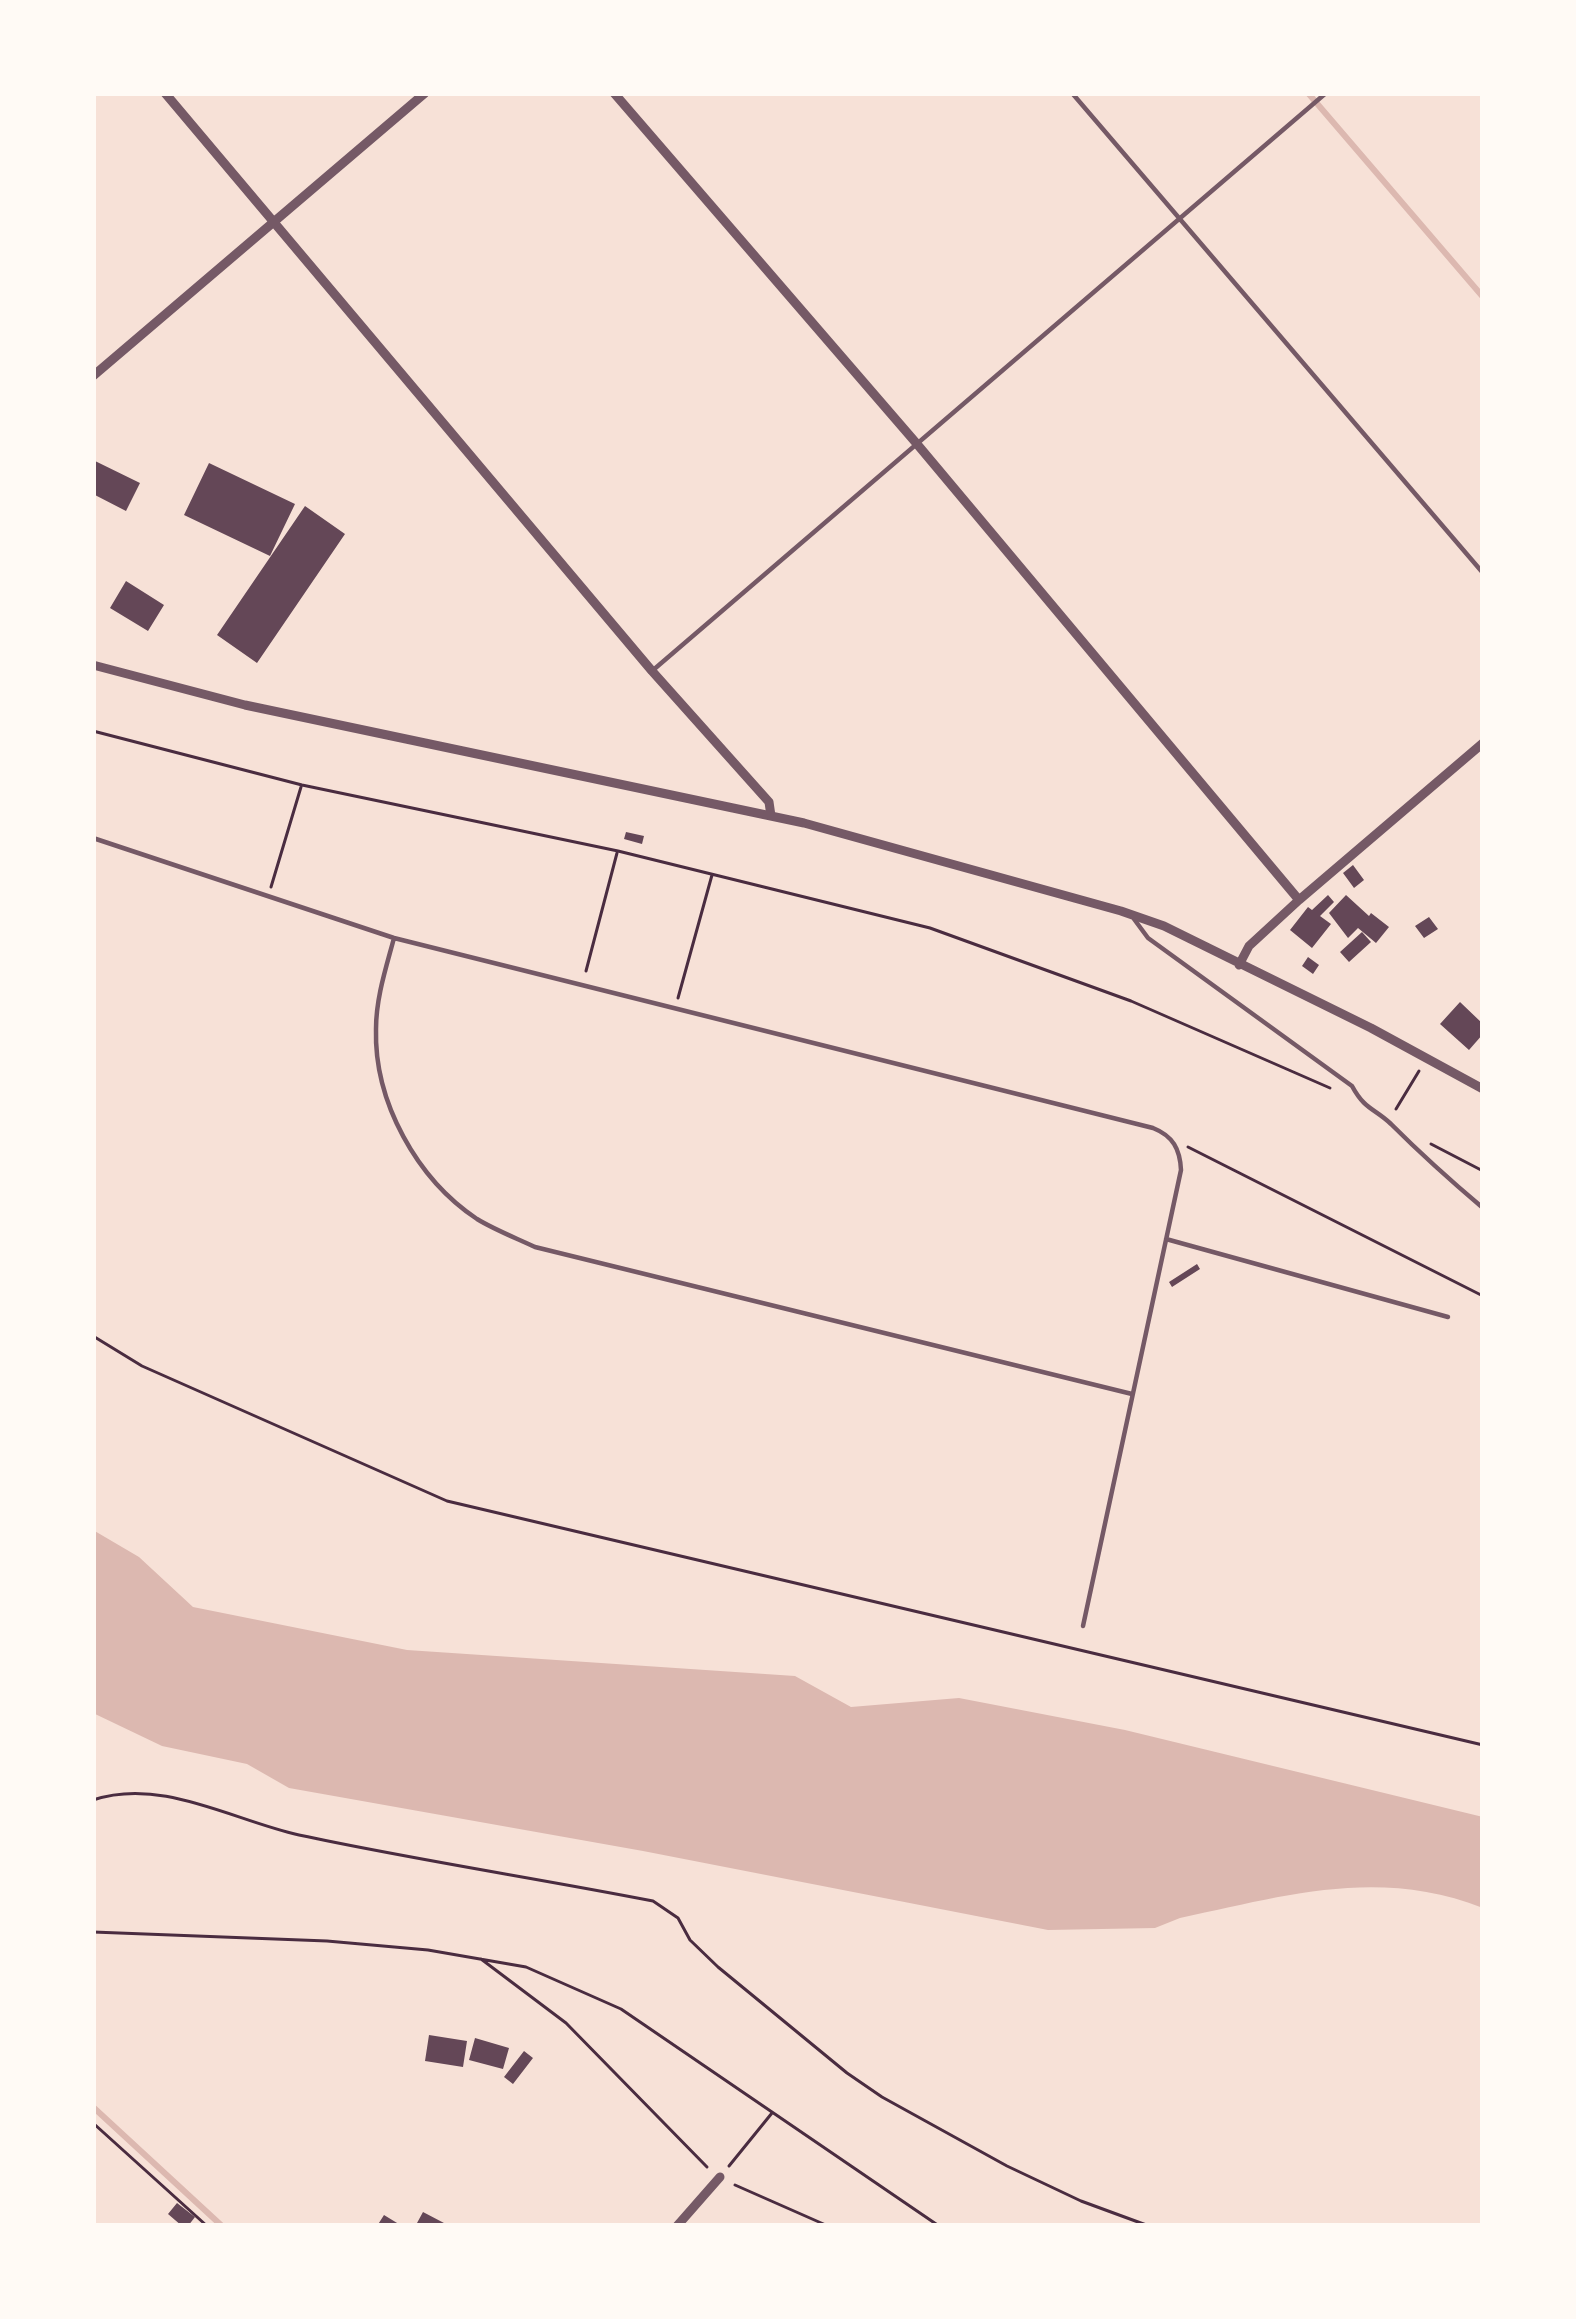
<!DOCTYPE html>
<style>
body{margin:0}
#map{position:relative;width:1576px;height:2319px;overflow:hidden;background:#f7e1d7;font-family:Karla,sans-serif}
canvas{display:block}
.frame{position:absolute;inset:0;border:96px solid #fffaf5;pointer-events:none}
</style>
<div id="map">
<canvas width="1576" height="2319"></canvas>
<div class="frame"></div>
</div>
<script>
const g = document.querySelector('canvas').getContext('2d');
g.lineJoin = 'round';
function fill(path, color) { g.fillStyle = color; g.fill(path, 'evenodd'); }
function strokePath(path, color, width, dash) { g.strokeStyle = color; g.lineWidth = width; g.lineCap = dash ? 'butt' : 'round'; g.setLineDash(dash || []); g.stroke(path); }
const water = new Path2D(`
 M93 1530 139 1557 193 1607 407 1650 795 1676 851 1707 959 1698 1125 1730 1483 1817V1908C1378 1867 1285 1896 1180 1918L1155 1928 1048 1930 643 1851 289 1788 247 1764 162 1746 93 1713Z`);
const stream = new Path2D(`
 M1308 93 1483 297
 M93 2107 222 2226`);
const building = new Path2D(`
 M93 460 140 483 126 511 93 494Z
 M209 463 295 504 270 556 184 515Z
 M305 506 345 534 257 663 217 635Z
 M126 581 164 605 148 631 110 608Z
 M626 832 644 836 642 844 624 839Z
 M1353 865 1364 880 1354 888 1343 873Z
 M1328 895 1334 902 1320 916 1331 924 1312 948 1290 930 1308 907 1312 910Z
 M1346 895 1369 916 1371 913 1389 927 1376 943 1358 928 1348 938 1329 913Z
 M1429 917 1438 929 1424 938 1415 926Z
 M1362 932 1371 942 1349 962 1340 952Z
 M1308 957 1319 965 1313 974 1302 966Z
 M1460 1002 1483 1024V1034L1469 1050 1440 1024Z
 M1197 1264 1200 1269 1172 1287 1169 1282Z
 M429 2035 467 2041 463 2067 425 2061Z
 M475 2038 509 2048 503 2069 469 2060Z
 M524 2051 533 2058 513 2084 504 2077Z
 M177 2203 195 2217 188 2226H182L168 2214Z
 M423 2212 444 2223 443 2226 417 2223Z
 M384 2215 402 2226H377Z`);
const path = new Path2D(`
 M93 731 302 785 618 851 930 928 1131 1001 1330 1088
 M271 887 301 787
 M586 971 617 853
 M678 998 712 875
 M1396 1109 1419 1071
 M1431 1144 1483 1171
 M1188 1147 1483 1296
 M93 1336 142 1366 447 1501 1483 1745
 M93 1800C161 1777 232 1820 299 1835 416 1860 535 1878 653 1901L678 1918 690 1940 718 1967 847 2073 882 2097 1007 2166 1081 2201 1149 2226
 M93 1932 327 1941 428 1950 526 1967 621 2009 939 2226
 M481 1959 566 2023 707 2167
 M93 2123 207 2226
 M729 2166 772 2113
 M735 2185 828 2226`);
const service = new Path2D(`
 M1072 93 1483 573
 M652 671 1326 93
 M93 838 394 938 1153 1128C1173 1136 1180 1149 1181 1170L1083 1626
 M1134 919 1148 938 1352 1086C1365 1110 1374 1108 1391 1124 1421 1154 1451 1181 1483 1208
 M394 938C386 968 376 998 376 1029 374 1102 417 1179 477 1219 495 1230 516 1238 535 1247L1132 1394
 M1166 1239 1448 1317`);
const minor = new Path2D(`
 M165 93 652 671 769 802 771 816
 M614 93 917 444 1299 900
 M93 376 425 93
 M93 665 245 705 804 823 1121 911 1164 926 1371 1028 1483 1089
 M1239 965 1249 946 1299 900 1483 743
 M677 2226 720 2177`);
fill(water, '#dcb8b0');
strokePath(stream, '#dcb8b0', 6);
fill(building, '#644757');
strokePath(path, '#4a2c40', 3);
strokePath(service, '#755966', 4.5);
strokePath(minor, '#755966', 9);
</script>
